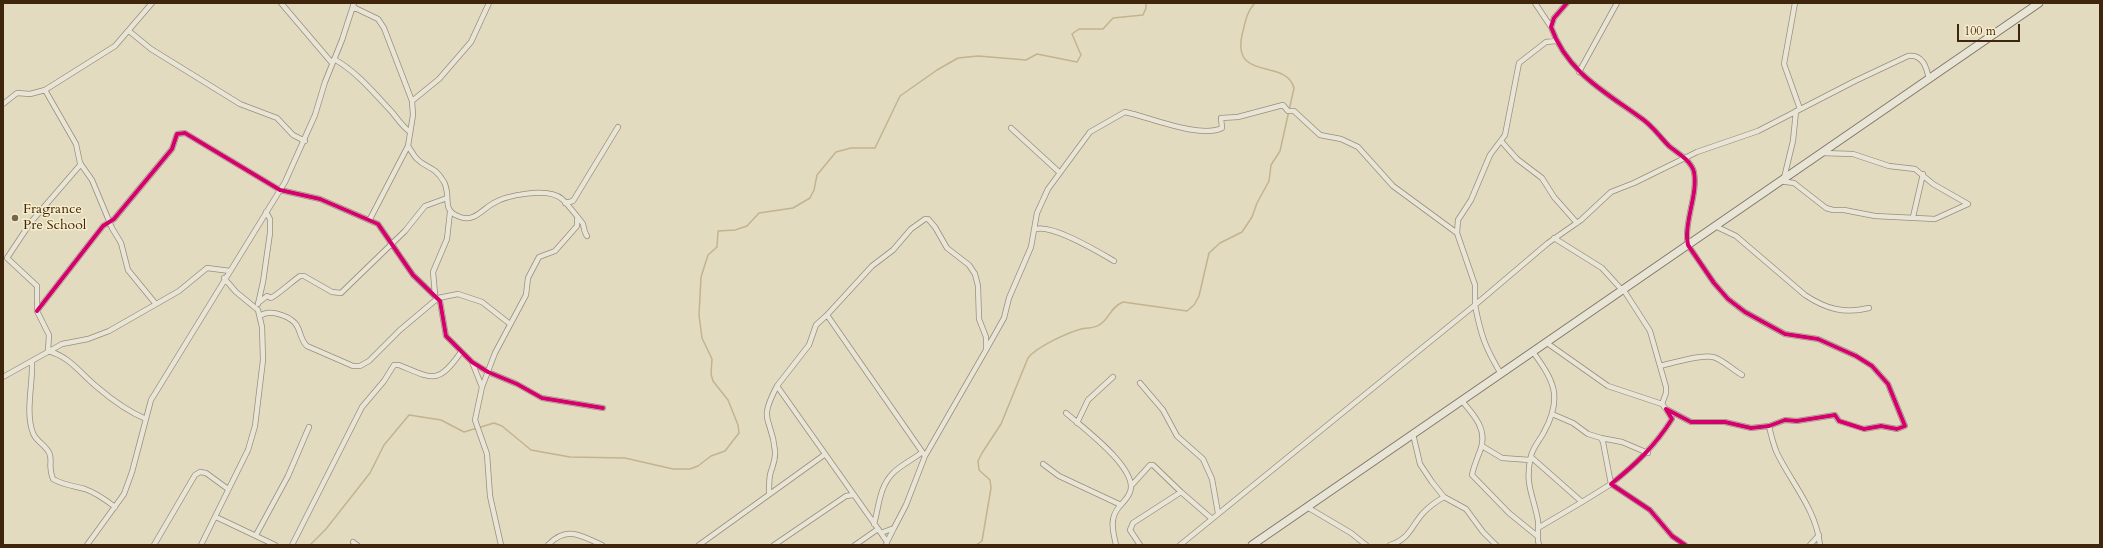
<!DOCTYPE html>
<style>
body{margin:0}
#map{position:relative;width:2103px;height:548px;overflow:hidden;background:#e3dbc0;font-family:Cardo,serif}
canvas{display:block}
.frame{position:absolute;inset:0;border:4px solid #3e250c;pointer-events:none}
.scale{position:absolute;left:1957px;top:24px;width:63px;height:18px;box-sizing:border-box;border:2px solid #3e250c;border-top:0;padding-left:5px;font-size:12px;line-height:14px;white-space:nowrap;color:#3e250c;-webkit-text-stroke:3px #f7edcc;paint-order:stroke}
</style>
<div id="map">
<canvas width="2103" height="548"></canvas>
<div class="frame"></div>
<div class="scale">100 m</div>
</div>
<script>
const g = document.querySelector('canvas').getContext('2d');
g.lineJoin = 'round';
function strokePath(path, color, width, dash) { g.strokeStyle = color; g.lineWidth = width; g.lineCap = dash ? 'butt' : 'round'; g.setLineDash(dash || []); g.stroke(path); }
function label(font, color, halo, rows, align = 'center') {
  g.font = font + ' Cardo,serif'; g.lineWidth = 3; g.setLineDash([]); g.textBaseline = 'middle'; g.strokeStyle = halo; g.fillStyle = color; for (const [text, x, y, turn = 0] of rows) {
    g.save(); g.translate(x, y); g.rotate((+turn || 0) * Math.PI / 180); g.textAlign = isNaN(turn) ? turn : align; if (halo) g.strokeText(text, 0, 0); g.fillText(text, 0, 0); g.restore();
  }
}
const stream = new Path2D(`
 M1249 3H1256
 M310 545 326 529 370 473 384 445 409 415 441 420 464 432 494 423 502 426 531 450 570 457 625 458 673 469H690L698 466 711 456 725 451 739 433 738 425 728 400 713 381 711 374 712 359 702 338 699 315 701 277 708 255 717 247 718 231 735 230 747 226 759 213 793 208 810 198 814 190 817 175 836 152 851 148H875L900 96 937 70 958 58 978 56 1026 60 1037 54 1077 62 1081 55 1072 34 1079 29H1103L1113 18 1143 15 1146 8V3
 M976 545 982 541 991 488 990 480 979 470 978 461 982 453 1001 424 1028 358C1036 347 1067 333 1081 329 1087 327 1093 329 1099 325 1110 319 1109 308 1123 302L1187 311 1194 305 1199 296 1209 253 1220 243 1242 232 1252 217 1257 203 1269 181 1271 165 1280 151 1294 88C1286 58 1232 82 1242 35 1245 24 1246 13 1254 4`);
const street = new Path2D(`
 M152 3 115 46 45 90 76 144 80 163 92 180 112 228 121 243 128 270 155 303
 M281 3 332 63
 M1535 3 1551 27
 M1567 3 1554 18 1551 27C1567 72 1605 92 1641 118 1652 125 1659 136 1669 146 1677 153 1691 160 1694 172 1698 193 1686 217 1687 238L1688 245 1714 283 1728 299 1745 312 1785 334 1818 339 1856 356 1872 366 1888 384 1905 426 1897 429 1881 426 1864 429 1839 421 1835 415 1797 421 1785 420 1769 426 1751 428 1725 422H1691L1666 409 1672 419C1655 446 1635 465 1611 484L1650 510 1672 536 1685 545
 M1795 3 1784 64 1800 109
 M353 7 378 19 384 28 412 101 413 115 408 146 370 219
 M129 31 151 49 240 104 277 118 293 135 305 141
 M334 59C357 72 373 92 391 111 398 119 402 126 410 132
 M1579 72 1617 3
 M412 101 439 79 471 42 489 3
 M3 104 17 93 30 94 45 90
 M1011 128 1059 172
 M1501 141 1517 159 1542 178 1554 197 1577 223
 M408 146C411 150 413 155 417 159 427 169 434 165 444 182 452 197 440 210 460 217 474 222 482 210 492 204 506 195 548 187 562 199 564 200 582 222 583 224 584 228 584 232 587 236
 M1821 153 1853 154 1889 166 1915 169 1933 184 1968 204
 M81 164 31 222 7 258 37 286V311L49 335 48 351C69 356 81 374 97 387 111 399 129 412 146 419
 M1784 178 1793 141 1796 111
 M1779 181 1794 183 1826 208 1833 210H1844L1875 216 1935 219 1968 204
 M565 203 573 201 618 127
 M1913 217 1923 174
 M1715 226 1736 236 1805 295C1826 309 1844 314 1869 308
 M1036 229C1054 225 1097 251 1114 261
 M1457 233 1458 220 1471 200 1490 155 1505 135 1519 63 1546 42 1556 41
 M1554 238 1602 268 1622 290
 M1623 289 1650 331 1666 387V393L1662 404
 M435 294 433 272 447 239 450 212
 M258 303 267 296 271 298C280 293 290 283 300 276H304L332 292 341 293 405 231 425 206 447 198
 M258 304 263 282 270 233V219L266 212
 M1475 305 1548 243 1581 220 1611 192 1634 183 1697 152 1758 131 1855 81 1908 56C1923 54 1927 68 1929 80
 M37 311 103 226 114 219 172 149 177 134 185 133 280 190 320 199 378 224 413 275 440 301 446 336 472 362 488 372 517 384 542 398 603 408
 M827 315 872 266 893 250 911 229 925 219H928L935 227 947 248 969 265 975 274 978 286 979 319 986 337V350L925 456
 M260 316C269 309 287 315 295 323 301 330 300 340 307 346L353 366H360L369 361 400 330 438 298 458 294 482 302 510 324
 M1547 343 1608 386 1662 404 1666 409
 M986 350 1004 318 1009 298 1031 247 1037 213 1048 189 1090 132 1125 112C1149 117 1200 139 1222 128L1221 118 1238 117 1283 105 1288 111H1294L1320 135 1341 139 1358 147 1393 186 1457 233 1475 285V305
 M1533 352C1554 381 1563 397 1544 432 1540 440 1533 447 1531 456 1524 485 1534 496 1538 521 1539 530 1536 536 1539 545
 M32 362C33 384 25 412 33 433 36 442 47 445 50 455 52 463 48 468 53 479 63 485 74 486 85 489 96 493 106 500 115 507
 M472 362 482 387 475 420 487 454 490 496 501 545
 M1660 366C1673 363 1701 354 1713 357 1722 359 1733 370 1742 375
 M3 377 62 344 88 339 109 331 179 291 207 268 230 271
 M1140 383 1163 410 1177 436 1203 459 1212 479 1218 513
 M482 387 495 353 526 295 528 278 539 257 555 251 577 226V219
 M1462 401C1474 415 1487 429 1481 448 1478 457 1474 465 1472 475L1509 513 1536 535
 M1066 413C1082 427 1139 469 1130 492 1128 498 1123 502 1119 507 1109 519 1113 531 1116 545
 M1552 414 1573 423 1588 434 1601 438 1603 442 1611 484 1582 502
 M1077 423 1088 400 1113 377
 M1769 426C1771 435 1773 444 1777 453 1792 484 1816 509 1820 545
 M1413 434 1420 464 1432 482 1444 497 1466 509 1483 532 1496 545
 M1601 438 1622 442 1648 453
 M1482 446 1502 458 1530 460
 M1531 457 1582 502 1538 528
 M1043 464 1059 476 1121 505
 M1131 486 1150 465H1153L1181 492 1211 518
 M769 494C769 488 769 481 770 475 772 466 776 461 775 451 772 416 757 424 777 386
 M1307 507 1351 533 1366 545
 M216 517 275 545
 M874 524C879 507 879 487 893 473 901 465 912 460 921 453
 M881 533 894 528 906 505 925 456 827 315 816 325 809 345 777 386 881 533 887 542 886 545
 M256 535 288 476 309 427
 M353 542 357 545
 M887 542 894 528
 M87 545 124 494 132 472 151 400 285 182 315 115 325 82 342 40 354 3
 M154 545 195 475 200 472 206 473 228 489
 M201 545 248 450 255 426 263 360 262 327 258 310 236 292 224 278
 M292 545 362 407 384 381 394 365H399C433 379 438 385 461 352
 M548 545C567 525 581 536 602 545
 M699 545 824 455
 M774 545 846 496 853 495
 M855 545 878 529
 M1140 545 1130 530 1133 523 1181 492
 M1180 545 1475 305C1481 336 1485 347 1501 374
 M1390 545C1410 539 1411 526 1424 512 1430 506 1437 501 1444 497
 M1810 545 1819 535`);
const secondary = new Path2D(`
 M1252 545 2039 3`);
const cycleway = new Path2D(`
 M1567 3 1554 18 1551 27C1567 72 1605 92 1641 118 1652 125 1659 136 1669 146 1677 153 1691 160 1694 172 1698 193 1686 217 1687 238L1688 245 1714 283 1728 299 1745 312 1785 334 1818 339 1856 356 1872 366 1888 384 1905 426 1897 429 1881 426 1864 429 1839 421 1835 415 1797 421 1785 420 1769 426 1751 428 1725 422H1691L1666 409 1672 419C1655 446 1635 465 1611 484L1650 510 1672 536 1685 545
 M37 311 103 226 114 219 172 149 177 134 185 133 280 190 320 199 378 224 413 275 440 301 446 336 472 362 488 372 517 384 542 398 603 408`);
const markers = [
 [15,218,4,"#78654b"]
];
const poiNames = [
 ["Fragrance",23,210],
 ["Pre School",23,226]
];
strokePath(stream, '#c3b38e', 1.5);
strokePath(street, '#978f7d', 6);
strokePath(secondary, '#7f7766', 9);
strokePath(street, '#e8e4d6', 4.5);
strokePath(secondary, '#e8e4d6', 7);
strokePath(cycleway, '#d6006c', 4);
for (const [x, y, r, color] of markers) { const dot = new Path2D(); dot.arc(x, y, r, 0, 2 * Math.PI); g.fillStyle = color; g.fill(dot); strokePath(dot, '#f7edcc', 1.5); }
label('14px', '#3e250c', '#f7edcc', poiNames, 'left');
</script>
